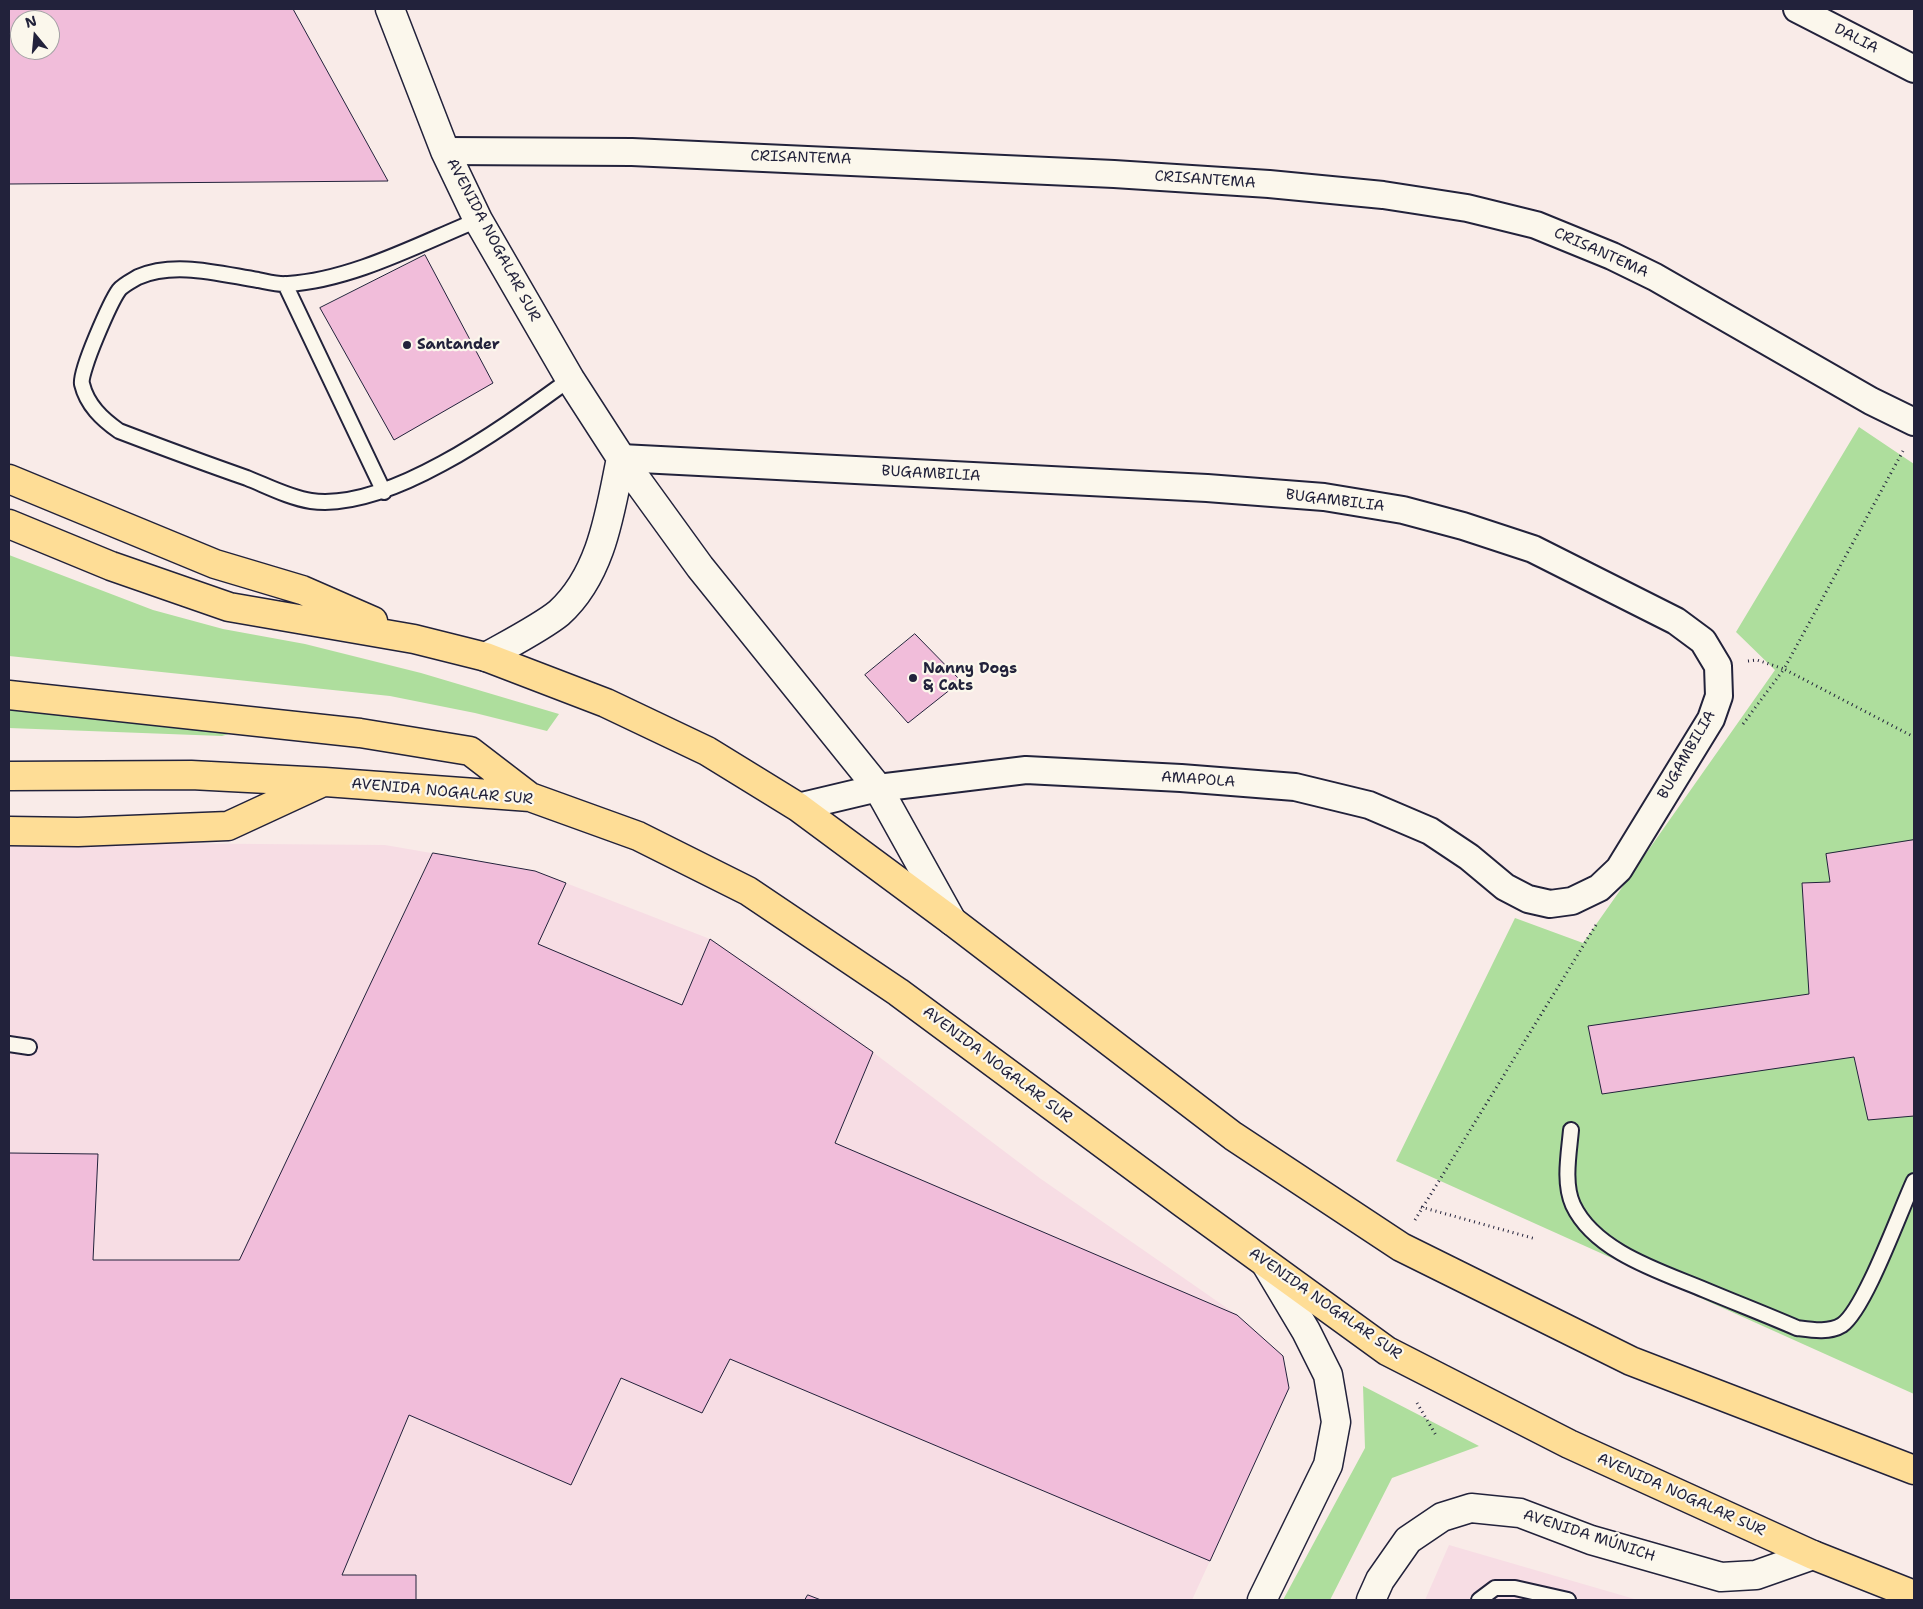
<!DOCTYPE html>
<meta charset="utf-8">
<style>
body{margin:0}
#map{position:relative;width:1923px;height:1609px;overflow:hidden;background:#f9ebe8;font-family:"Shantell Sans",sans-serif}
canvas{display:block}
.frame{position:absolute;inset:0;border:10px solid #22223b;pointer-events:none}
.north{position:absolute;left:10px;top:10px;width:50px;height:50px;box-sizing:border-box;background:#fbf7ec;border:1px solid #a4a2a5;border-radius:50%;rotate:343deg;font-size:14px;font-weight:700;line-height:20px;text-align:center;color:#22223b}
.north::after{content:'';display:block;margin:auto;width:18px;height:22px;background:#22223b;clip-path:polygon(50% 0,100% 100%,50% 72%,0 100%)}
</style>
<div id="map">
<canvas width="1923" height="1609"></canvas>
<div class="frame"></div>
<div class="north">N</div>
</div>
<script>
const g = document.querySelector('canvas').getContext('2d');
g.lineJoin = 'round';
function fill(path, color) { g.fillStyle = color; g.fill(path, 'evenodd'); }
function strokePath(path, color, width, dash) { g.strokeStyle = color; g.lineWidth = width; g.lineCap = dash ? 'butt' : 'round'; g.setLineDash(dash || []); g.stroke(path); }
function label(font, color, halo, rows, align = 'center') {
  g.font = font + ' "Shantell Sans",sans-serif'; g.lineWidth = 4.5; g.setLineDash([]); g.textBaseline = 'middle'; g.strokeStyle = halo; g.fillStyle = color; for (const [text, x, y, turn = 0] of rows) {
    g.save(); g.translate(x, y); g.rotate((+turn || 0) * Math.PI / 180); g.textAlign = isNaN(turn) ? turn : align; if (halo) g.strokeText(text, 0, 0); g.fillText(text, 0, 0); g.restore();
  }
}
const built = new Path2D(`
 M9 842 385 845 535 871 710 939 821 1013 1041 1179 1237 1315 1283 1356 1289 1388 1192 1600H9Z
 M1449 1545 1638 1600H1425Z`);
const green = new Path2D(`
 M1859 427 1914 464V1394L1396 1161 1515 918 1583 943 1775 670 1736 632Z
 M9 555 153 610 223 629 305 644 421 673 559 714 547 731 475 713 390 696 9 656Z
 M9 702 258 725 222 736 9 728Z
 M1363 1386 1479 1446 1392 1478 1330 1600H1283L1365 1448Z`);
const building = new Path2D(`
 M9 9H293L388 181 9 184ZM20 20H50V50H20Z
 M425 255 493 383 394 440 320 308Z
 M915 634 961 681 908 723 865 675Z
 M1914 840V1116L1868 1120 1854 1057 1602 1094 1588 1026 1809 994 1802 883 1830 882 1826 854Z
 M433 853 535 871 566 883 538 944 682 1005 710 939 873 1052 835 1143 1237 1315 1283 1356 1289 1388 1210 1561 730 1359 702 1413 621 1378 571 1485 409 1415 342 1575H416V1600H9V1153L98 1154 93 1260H239Z
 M808 1595 821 1600H805Z`);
const path = new Path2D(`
 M1748 661 1757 660 1784 669 1903 451
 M1743 724 1784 669 1914 737
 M1421 1207 1536 1239
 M1415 1220 1596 925
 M1417 1403 1437 1437`);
const lane = new Path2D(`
 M478 220C419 244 352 280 288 284 278 285 268 282 258 280 220 274 175 261 138 277 133 280 123 285 119 290 111 301 79 372 82 384 87 405 102 419 119 431 161 447 204 463 247 478 267 486 290 498 311 501 390 512 508 424 570 379
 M285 284 384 492
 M9 1044 29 1047
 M1571 1130C1569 1153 1563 1183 1573 1205 1595 1252 1662 1272 1705 1290 1736 1303 1767 1315 1797 1328 1812 1330 1829 1333 1842 1325 1865 1309 1900 1211 1914 1181
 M1479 1600 1495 1588H1515L1568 1600`);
const street = new Path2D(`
 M1797 9 1914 69
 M445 151 632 152 1114 174 1269 184 1383 195 1467 208 1536 225 1612 256 1655 277 1871 401 1914 422
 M621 458 1207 488 1324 497 1403 510 1463 526 1533 549 1676 621 1703 641 1718 666 1719 696 1711 719 1619 869 1599 888 1572 901 1550 904 1528 899 1505 887 1469 857 1430 831 1369 805 1295 787 1181 778 1026 770 878 788 798 807`);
const secondary = new Path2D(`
 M390 9 445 151 478 220 570 379 621 458 700 567 878 788 952 921
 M486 657C507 645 542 627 559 613 602 574 610 512 621 458
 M1262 1600 1328 1465 1336 1422 1328 1375 1306 1331 1266 1264
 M1371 1600 1380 1580 1408 1540 1442 1517 1471 1508 1520 1513 1591 1540 1721 1577 1756 1575 1813 1555`);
const highway = new Path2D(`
 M9 479 215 564 302 590 373 621
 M9 524 111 566 229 607 414 639 486 657 606 703 707 751 798 807 952 921 1233 1136 1401 1247 1631 1361 1914 1470
 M9 695 360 733 470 751 530 797
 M9 776 191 775 325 782 530 797 638 836 748 891 898 992 1183 1203 1387 1351 1569 1444 1813 1555 1914 1595
 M9 831 78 832 228 826 321 783`);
const markers = [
 [407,345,5,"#22223b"],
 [913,678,5,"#22223b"]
];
const streetNames = [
 ["DALIA",1856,39,27],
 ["CRISANTEMA",801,158,2],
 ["CRISANTEMA",1205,180,4],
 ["AVENIDA NOGALAR SUR",493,240,62],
 ["CRISANTEMA",1601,253,24],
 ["BUGAMBILIA",931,474,3],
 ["BUGAMBILIA",1335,501,7],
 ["BUGAMBILIA",1687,755,-60],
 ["AMAPOLA",1198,780,4],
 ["AVENIDA NOGALAR SUR",442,792,5],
 ["AVENIDA NOGALAR SUR",997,1065,37],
 ["AVENIDA NOGALAR SUR",1325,1304,35],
 ["AVENIDA NOGALAR SUR",1681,1495,24],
 ["AVENIDA MÚNICH",1589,1536,18]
];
const poiNames = [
 ["Santander",417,345],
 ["Nanny Dogs",923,669],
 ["& Cats",923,686]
];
fill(built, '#f7dde4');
fill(green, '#aede9d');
fill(building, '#f1bdda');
strokePath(building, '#22223b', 1);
strokePath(lane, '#22223b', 18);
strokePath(street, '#22223b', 30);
strokePath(secondary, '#22223b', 31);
strokePath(highway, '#22223b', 31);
strokePath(path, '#22223b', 3, [1, 4]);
strokePath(lane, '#fbf7ec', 14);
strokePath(street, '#fbf7ec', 26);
strokePath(secondary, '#fbf7ec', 28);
strokePath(highway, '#fedd96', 28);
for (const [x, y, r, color] of markers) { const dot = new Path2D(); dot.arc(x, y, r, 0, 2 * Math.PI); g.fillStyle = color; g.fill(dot); strokePath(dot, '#fbf7ec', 2); }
label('15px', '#22223b', '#fbf7ec', streetNames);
label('bold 15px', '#22223b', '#fbf7ec', poiNames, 'left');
</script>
